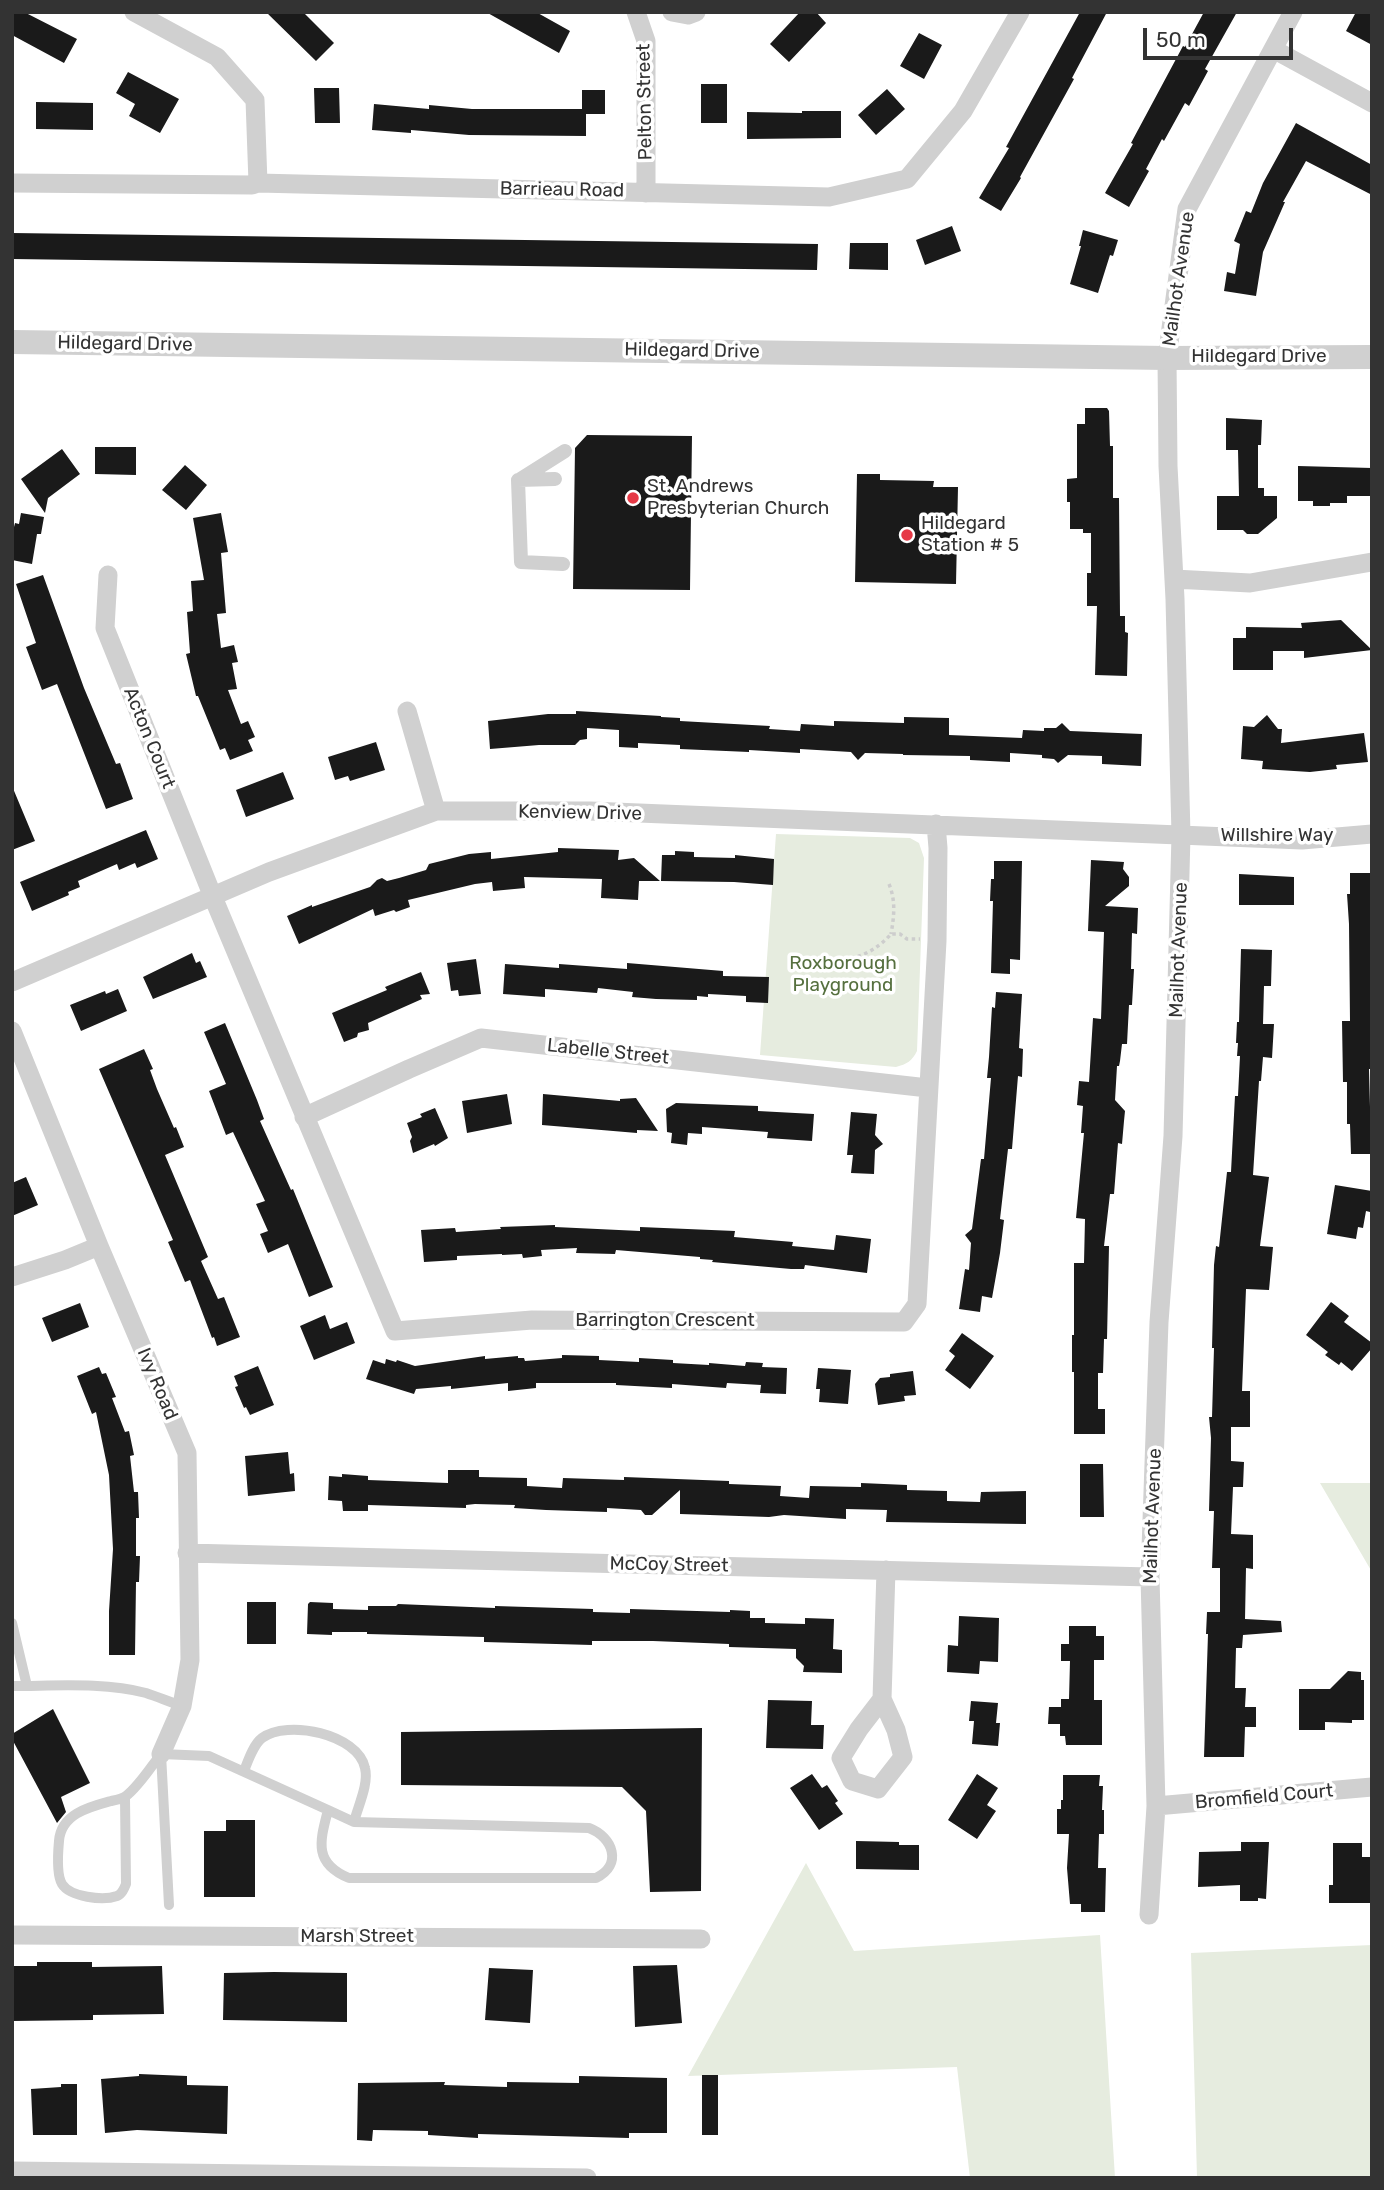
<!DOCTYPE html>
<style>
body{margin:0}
#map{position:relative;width:1384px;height:2190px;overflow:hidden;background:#fff;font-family:Rubik,sans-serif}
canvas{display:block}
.frame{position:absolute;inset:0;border:14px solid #333;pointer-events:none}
.scale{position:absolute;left:1143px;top:28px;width:150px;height:32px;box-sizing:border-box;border:4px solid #333;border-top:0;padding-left:9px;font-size:21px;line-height:24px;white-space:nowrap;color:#333;-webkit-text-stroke:5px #fff;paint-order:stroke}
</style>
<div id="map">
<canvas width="1384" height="2190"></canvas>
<div class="frame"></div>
<div class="scale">50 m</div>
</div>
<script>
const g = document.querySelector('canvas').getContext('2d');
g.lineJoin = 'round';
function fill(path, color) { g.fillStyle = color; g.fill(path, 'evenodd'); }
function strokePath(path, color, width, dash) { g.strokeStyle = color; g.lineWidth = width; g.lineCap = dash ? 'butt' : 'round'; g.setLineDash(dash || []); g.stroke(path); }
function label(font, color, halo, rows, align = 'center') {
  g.font = font + ' Rubik,sans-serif'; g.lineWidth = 7; g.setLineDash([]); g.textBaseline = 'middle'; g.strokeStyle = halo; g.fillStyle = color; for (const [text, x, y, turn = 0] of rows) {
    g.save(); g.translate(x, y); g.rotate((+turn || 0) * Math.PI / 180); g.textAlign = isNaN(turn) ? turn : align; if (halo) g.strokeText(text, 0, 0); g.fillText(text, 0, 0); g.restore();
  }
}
const green = new Path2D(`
 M776 834 910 838 919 843 924 858 917 1051C912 1061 907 1064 896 1067L760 1055Z
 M1320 1483H1372V1572Z
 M806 1863 854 1951 1100 1935 1115 2178H970L957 2067 688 2076Z
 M1372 1945V2178H1197L1191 1953Z`);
const building = new Path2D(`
 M12 12H24L77 39 64 63 12 35Z
 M266 12H303L334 43 316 61Z
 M486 12H536L570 31 559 53Z
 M800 12H816L826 23 789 62 770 44Z
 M1080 12H1107L1072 78 1074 79 1020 177 1021 178 1001 211 979 198 1009 148 1006 147Z
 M1204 12H1237L1205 69 1208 71 1189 106 1185 103 1164 141 1162 139 1146 169 1149 171 1129 207 1105 193 1133 144 1131 143 1183 46 1185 47Z
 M1356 12H1372V45L1346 31Z
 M919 33 942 45 924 79 900 66Z
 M128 72 179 99 160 133 129 116 135 104 116 93Z
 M701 84H727V123H701Z
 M314 88H339L340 123H315Z
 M887 89 905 109 876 135 858 115Z
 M582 90H605V114H586V136L469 135 411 130V133L372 130 374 104 429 109V105L472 109H582Z
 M36 102 93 103V130L36 129Z
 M802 111H841V138L747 139V112L802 113Z
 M1296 123 1372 165V195L1306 161 1283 202H1285L1263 252 1256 296 1224 291 1227 272 1235 274 1240 244 1234 241 1246 211 1251 213 1263 183Z
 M952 226 961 251 925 265 916 240Z
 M1083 230 1118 240 1113 256 1110 255 1098 293 1070 284 1081 246H1079Z
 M12 233 818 244 817 270 12 259Z
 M850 243H888V270L849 269Z
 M1085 408H1107L1109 411 1110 446H1113V498H1119L1120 616H1125V632L1128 633 1127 676 1095 675 1097 606H1087V573H1091V533H1083V529H1070V502H1067V479L1077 478V424H1085Z
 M1226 418 1262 420 1261 445H1258V488H1264V496H1277V518L1258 534H1247L1243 530H1217V496H1239L1238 450H1226Z
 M587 435 692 436 690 590 573 589 575 448Z
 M95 447H136V475L95 474Z
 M62 449 80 474 48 498 45 513 21 479Z
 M185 465 207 485 186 510 162 490Z
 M1298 466 1372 468V496H1347V503H1330V506H1313V501H1298Z
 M857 474H880V480L934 481 933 487H958L956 584 855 582Z
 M21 513 44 517 41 534H37L32 564 12 560 14 527 15 523 19 524Z
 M221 513 228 552 221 553 226 613 217 614 221 648 234 645 238 662 232 663 237 689 228 690 241 724 248 721 255 737 248 740 253 751 230 760 225 748 220 750 198 696H196L186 654 190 653 187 612 193 611 191 581 204 580 193 518Z
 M43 575 84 688 116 764 120 763 133 799 106 809 57 684 42 690 26 647 36 643 16 584Z
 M1341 620 1372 650 1304 658V651H1273V670H1233V638H1246V627L1302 628 1301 623Z
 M576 711 661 716V717L680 718V721L770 726 769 729 800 731 801 724 834 726V721L904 723V717L949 718V735L1022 738 1023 730 1044 731V728H1056L1062 723 1070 731 1142 734 1141 766 1102 764V756L1068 755 1058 763 1054 759 1042 758V755L1010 753V762L970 760V756L903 755V754L865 753 858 760 851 752 800 749V753L749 750V752L680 749V745L638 743V748L619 747V730L587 728V739L580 740 575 745H539L490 749 488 721 548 714H576Z
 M1267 715 1278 729H1282L1281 743 1364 733 1368 762 1336 765 1337 769 1310 772 1262 769 1263 761 1241 759 1243 726 1254 727Z
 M376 742 385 770 350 781 348 776 335 780 328 757Z
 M283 772 294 799 246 817 236 790Z
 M12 786 35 841 12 850Z
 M146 830 158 859 137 868 135 863 119 870 117 864 78 881 80 887 68 892 69 895 32 911 20 882Z
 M558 848 619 850 618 860 634 858 660 881H639L638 900 601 898 602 879 524 877 525 888 493 891 492 882 475 884 408 900 410 907 396 912 394 910 375 916 373 909 299 944 287 916 312 905V907L370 887 377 880 382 878 387 881 399 878 426 870 429 864 469 854 491 852V859L558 852Z
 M675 851 694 852V857L735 858V855L774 859 773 885 734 882 661 881 662 855H675Z
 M1091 860 1124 862 1123 869 1129 877V886L1105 906 1138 908 1137 934 1132 933 1131 969H1134L1132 1005H1129L1127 1044H1122L1120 1061 1119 1066H1117L1115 1100 1125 1111 1124 1121 1122 1144 1118 1143 1114 1194H1110L1104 1246H1109L1107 1339H1104L1103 1373H1098V1409H1105V1434H1074V1372H1072V1335H1074V1263H1084L1085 1219 1076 1218 1084 1133H1081L1083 1106 1077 1105 1079 1081 1089 1082 1093 1018 1101 1019 1104 932 1088 931Z
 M994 861H1022L1020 960 1010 959V974L991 973 993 901H990L991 879H994Z
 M1350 873H1371L1372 1069H1369L1370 1107H1372V1154H1351L1350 1124H1347V1082H1343L1342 1021H1350L1349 924 1347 894H1350Z
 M1239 874 1294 877V905H1239Z
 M1241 949 1272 950 1271 986H1264L1263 1024H1274L1272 1058 1263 1057 1261 1081H1259L1253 1175 1269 1177 1260 1246 1273 1247 1269 1290 1246 1289 1242 1391H1250V1427H1231V1461L1244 1462 1243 1487H1233L1231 1534 1253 1535V1569L1246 1568 1245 1619 1281 1621 1282 1632 1243 1635 1242 1648H1236L1235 1688H1246L1245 1707H1256V1727H1245L1244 1757H1204L1208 1634H1206L1207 1612H1220V1568H1212L1214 1511H1209L1211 1438 1209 1417H1212L1214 1348H1212L1214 1265 1216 1246 1219 1247 1227 1172H1231L1235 1096H1238L1240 1056H1237L1238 1043H1236L1237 1022H1239Z
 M192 953 196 963 200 961 207 977 153 999 143 977Z
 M476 959 481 994 459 996 458 990 451 991 447 963Z
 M627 963 723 971V976L769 977 768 1003 746 1002V996L708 994V997L697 996V1000L656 999 632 997 633 992 598 988 597 993 545 989V997L503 994 505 964 559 968V964L627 969Z
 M421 972 430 994 420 995 422 999 368 1023 369 1030 358 1033 357 1037 344 1042 332 1013 387 990 385 987Z
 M118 989 127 1011 81 1031 70 1005 105 991 106 994Z
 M996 992 1022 994 1019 1048 1023 1049 1022 1077 1018 1076 1012 1149H1008L1000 1219 1004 1220 1000 1253 992 1298 982 1296 980 1312 959 1309 965 1269 969 1270 971 1243 965 1235 972 1229 981 1159H984L991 1078H987L989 1057 992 1007 995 1008Z
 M225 1023 257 1100 264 1119 260 1121 291 1190 293 1189 333 1287 309 1297 288 1244 268 1253 260 1234 268 1231 256 1204 265 1201 233 1132 226 1135 209 1091 226 1084 204 1032Z
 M144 1049 153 1069 150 1070 157 1089 174 1128 176 1127 184 1147 165 1155 208 1257 201 1261 218 1299 224 1297 240 1337 217 1346 214 1337 212 1338 190 1280 185 1282 168 1242 173 1240 99 1069Z
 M507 1094 512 1124 467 1133 462 1101Z
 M543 1094 620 1101V1099L636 1098 658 1131 637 1130V1133L542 1125Z
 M676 1103 758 1106V1111L814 1114 812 1141 767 1138 768 1132 702 1127V1134L688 1133 687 1145 671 1143 672 1133 667 1132 666 1109Z
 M435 1108 448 1138 435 1146 434 1144 413 1153 410 1141 412 1137 407 1123 422 1117 420 1114Z
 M851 1112 877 1114 875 1135 883 1144 875 1150 874 1174 851 1173 853 1155H847Z
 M26 1177 38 1205 12 1216V1183Z
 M1335 1185 1372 1191 1370 1212 1366 1211 1363 1228 1358 1227 1356 1239 1327 1234Z
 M555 1225V1227L640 1231V1227L735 1231 734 1237 793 1242 792 1246 834 1250 836 1235 871 1239 867 1273 805 1265 804 1269H791L712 1262 713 1260 700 1259V1257L616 1250 615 1254 576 1253 577 1248 541 1250 542 1256 523 1258 522 1254 502 1255V1254L457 1256V1260L424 1262 421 1230 455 1228 456 1232 501 1229 500 1227Z
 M1331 1302 1349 1316 1344 1322 1372 1343V1348L1352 1371 1341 1362 1339 1365 1325 1355 1328 1352 1306 1335Z
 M80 1303 89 1327 52 1342 42 1318Z
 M325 1315 330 1329 347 1322 355 1343 314 1360 300 1326Z
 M962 1333 994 1356 970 1389 945 1370 955 1356 949 1351Z
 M562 1355 599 1356V1360L639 1362V1358L673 1360V1363L709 1365V1363L745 1366 746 1362 763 1363 762 1367 787 1368 786 1394 760 1393 761 1385 727 1383 726 1388 672 1384V1388L616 1385V1383H536V1388L508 1391V1383L451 1389V1386L416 1389 414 1394 366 1379 373 1360 385 1364 386 1359 396 1362 397 1360 415 1366 485 1356V1359L518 1356V1358H524L525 1361 562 1358Z
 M258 1366 274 1405 250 1415 246 1407 244 1408 235 1387 238 1386 234 1376Z
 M99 1367 102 1374 106 1373 116 1397 112 1398 125 1432 129 1431 134 1455 130 1456 134 1492H138L139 1518H136V1556H140L139 1582H136L135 1655H109V1611L113 1549 109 1475 96 1412 92 1414 77 1376Z
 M818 1368 851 1370 848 1404 819 1402 820 1389H816Z
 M913 1371 916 1395 904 1396 905 1401 878 1405 875 1384 880 1378 890 1377V1374Z
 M288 1452 290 1474 294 1473 295 1491 248 1496 245 1456Z
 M1080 1464H1103L1104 1517H1080Z
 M448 1470H479V1477L527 1478V1486L562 1488 563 1478 624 1480V1477L729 1481V1484L781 1486 780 1496 809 1498 810 1486 861 1487V1483L907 1485V1490L947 1491V1501L980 1502 981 1492 1026 1491V1524L886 1522 887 1510 846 1509V1519L784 1515 769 1517 680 1514V1490L652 1515H645L641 1510 607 1508V1512L546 1510 514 1508 515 1505 475 1504 466 1505V1508L368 1505V1511H343L342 1501 328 1500 329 1476 342 1477V1474L368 1476V1480L448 1483Z
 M247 1602H276V1644H247Z
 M310 1602 333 1603V1609L368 1610V1606H396L398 1604 495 1608V1606L593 1609V1612L630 1613V1609L730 1612V1610L750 1611V1618H765V1623L805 1624V1618L834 1619 833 1649 842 1650V1673L803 1672 804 1666 796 1658V1649L729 1647V1644L653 1641H592V1645L484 1642V1637L367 1634V1632H332V1635L307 1634 308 1604Z
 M959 1616 999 1618 998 1662 980 1661 979 1674 947 1672 948 1645 958 1646Z
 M1069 1626H1096V1636H1104V1660H1094V1700H1102V1745H1066L1065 1736H1060V1724H1048L1049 1707H1061V1699H1069L1070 1661H1061V1644H1069Z
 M1348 1671 1361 1672V1680H1364V1720H1352V1723L1325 1722V1730H1299V1689H1330Z
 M768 1700 812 1701 811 1725H824L823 1749 766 1748Z
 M971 1701 998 1703 996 1723H1000L998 1746 972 1744 974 1721H969Z
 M53 1709 90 1783 61 1797 66 1812 57 1823 12 1739V1734Z
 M702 1728 701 1891 650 1892 646 1811 622 1787 401 1785V1732Z
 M812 1774 822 1788 827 1785 838 1801 835 1803 843 1814 819 1830 790 1788Z
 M977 1774 998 1788 987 1805 996 1811 977 1839 948 1820Z
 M1063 1775H1100L1099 1786H1103L1102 1810H1104V1834H1099L1098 1868H1106L1105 1912H1081V1904H1070L1067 1868 1069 1834H1057V1809H1061V1800H1063Z
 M226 1820H255V1897H204V1831H226Z
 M856 1841 899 1842V1845H919V1870L856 1869Z
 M1241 1842H1269L1266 1899 1258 1898V1901H1240V1885L1198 1887 1199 1852 1241 1851Z
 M1333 1843H1362V1857H1372V1903H1329V1885H1333Z
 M37 1962H92V1967L162 1966 164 2014 93 2015V2020L12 2021V1966H37Z
 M677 1965 682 2023 635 2027 633 1966Z
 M489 1968 533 1970 530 2023 485 2020Z
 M274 1972 347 1973V2022L223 2020 224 1973Z
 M139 2074 187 2076V2085L228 2086 227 2134 137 2130 105 2133 101 2079 139 2076Z
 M702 2075H718V2135H702Z
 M579 2076 667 2078V2133H629V2138L478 2134V2138L428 2135V2131L373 2130 372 2141 357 2140 358 2083 445 2082 444 2085 507 2087V2082L579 2083Z
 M61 2084H77V2135H33L31 2089 61 2087Z`);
const path = new Path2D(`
 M889 884C896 901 894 917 891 934
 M837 958C855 963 879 948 891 934H900L907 939H920`);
const service = new Path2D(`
 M12 1623 27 1686
 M12 1686C55 1686 104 1682 146 1693 158 1697 170 1702 182 1706
 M161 1754 209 1756 328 1810C320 1841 313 1863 349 1878H596C623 1865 613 1837 589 1828L354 1822 328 1810
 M161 1754 169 1905
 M244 1771C248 1761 253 1745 262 1738 287 1719 358 1734 365 1768 369 1784 358 1806 354 1822
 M125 1798 126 1884C124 1889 122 1894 117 1896 103 1901 70 1897 62 1884 56 1874 58 1852 59 1841 61 1814 89 1807 111 1801 116 1800 122 1799 126 1796 139 1786 150 1768 161 1754`);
const pedestrian = new Path2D(`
 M555 479 518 480 521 562 563 564
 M519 480 565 451`);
const minor = new Path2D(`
 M134 12 217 57 255 100 258 183
 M636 12 646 41V193
 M672 12 688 15 696 12
 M1273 49 1372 103
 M12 183 252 185 258 183 829 197 907 179 963 111 1020 12
 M108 575 105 628 213 897 395 1331 532 1320 904 1322 917 1304 937 941 938 848 936 824
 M1174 579 1250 583 1372 562
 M407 711 436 811
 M12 982 269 872 436 811H590L1302 840 1372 834
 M12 1031 99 1246 187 1453 190 1660 182 1706 161 1754
 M304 1117 409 1069 481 1038 928 1088
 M12 1277 65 1260 99 1246
 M187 1553 1150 1577
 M882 1699 896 1730 903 1757 878 1789 852 1781 841 1758 859 1729 882 1699 886 1570
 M1156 1806 1372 1787
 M1149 1915 1156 1806 1150 1577 1159 1322 1173 1136 1181 835 1175 599 1168 466 1167 358 1187 209 1293 12
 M12 1935 701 1939
 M12 2171 587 2178`);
const tertiary = new Path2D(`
 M12 342 1167 358 1372 357`);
const markers = [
 [633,498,7,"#e63946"],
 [907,535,7,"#e63946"]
];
const streetNames = [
 ["Pelton Street",645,102,-91],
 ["Barrieau Road",562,190,1],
 ["Mailhot Avenue",1179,279,-82],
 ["Hildegard Drive",125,344,1],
 ["Hildegard Drive",692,351,1],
 ["Hildegard Drive",1259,357],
 ["Acton Court",149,738,68],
 ["Kenview Drive",580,813,1],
 ["Willshire Way",1277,836],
 ["Mailhot Avenue",1179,950,-88],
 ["Labelle Street",608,1052,6],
 ["Barrington Crescent",665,1321],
 ["Ivy Road",157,1384,67],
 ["Mailhot Avenue",1153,1516,-88],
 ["McCoy Street",669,1565,1],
 ["Bromfield Court",1264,1797,-5],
 ["Marsh Street",357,1937]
];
const poiNames = [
 ["St. Andrews",647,487],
 ["Presbyterian Church",647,509],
 ["Hildegard",921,524],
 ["Station # 5",921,546]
];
const parkNames = [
 ["Roxborough",843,964],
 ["Playground",843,986]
];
fill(green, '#e6ecdf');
fill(building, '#1a1a1a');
strokePath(path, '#cdcdcd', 3.5, [3.5, 3.5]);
strokePath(service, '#d0d0d0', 10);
strokePath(pedestrian, '#d0d0d0', 14);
strokePath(minor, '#d0d0d0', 19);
strokePath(tertiary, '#d0d0d0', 24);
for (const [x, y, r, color] of markers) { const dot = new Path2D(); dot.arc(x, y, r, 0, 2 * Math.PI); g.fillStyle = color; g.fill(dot); strokePath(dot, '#fff', 2.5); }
label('19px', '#333', '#fff', streetNames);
label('19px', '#333', '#fff', poiNames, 'left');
label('19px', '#56703f', '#fff', parkNames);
</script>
